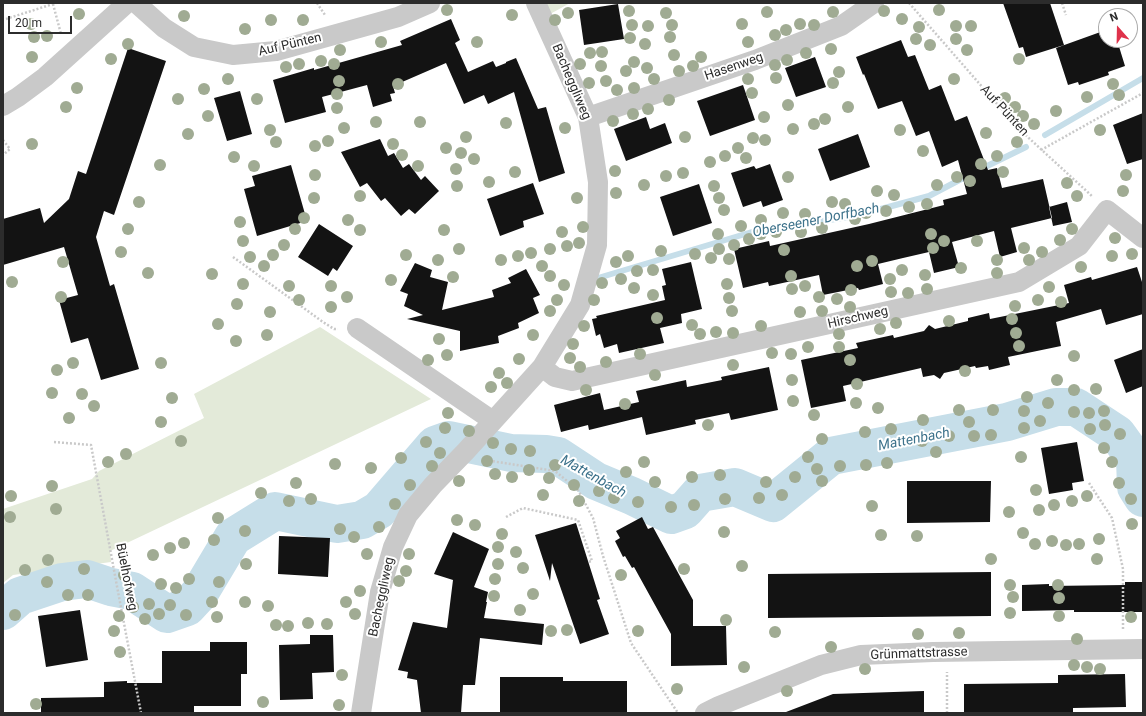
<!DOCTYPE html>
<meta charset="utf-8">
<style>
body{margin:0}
#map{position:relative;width:1146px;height:716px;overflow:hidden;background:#fff;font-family:Roboto,sans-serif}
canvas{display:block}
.frame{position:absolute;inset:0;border:4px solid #2c2c2c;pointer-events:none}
.north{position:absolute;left:1098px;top:8px;width:40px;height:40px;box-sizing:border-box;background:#fff;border:1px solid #ababab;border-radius:50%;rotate:340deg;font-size:11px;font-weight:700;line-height:16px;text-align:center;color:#2c2c2c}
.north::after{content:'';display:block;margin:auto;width:14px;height:18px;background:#df324b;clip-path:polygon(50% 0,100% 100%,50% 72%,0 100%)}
.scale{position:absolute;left:8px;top:16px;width:64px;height:18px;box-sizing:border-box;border:2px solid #2c2c2c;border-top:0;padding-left:5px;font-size:12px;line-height:14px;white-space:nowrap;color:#2c2c2c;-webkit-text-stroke:3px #fff;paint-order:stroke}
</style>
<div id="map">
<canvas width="1146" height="716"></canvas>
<div class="frame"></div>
<div class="north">N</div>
<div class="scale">20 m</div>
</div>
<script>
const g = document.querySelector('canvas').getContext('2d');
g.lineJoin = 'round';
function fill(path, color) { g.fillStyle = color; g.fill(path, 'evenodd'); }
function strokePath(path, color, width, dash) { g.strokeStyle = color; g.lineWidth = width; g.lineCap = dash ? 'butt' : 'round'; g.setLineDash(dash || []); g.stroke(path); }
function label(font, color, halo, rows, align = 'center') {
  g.font = font + ' Roboto,sans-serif'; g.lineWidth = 4; g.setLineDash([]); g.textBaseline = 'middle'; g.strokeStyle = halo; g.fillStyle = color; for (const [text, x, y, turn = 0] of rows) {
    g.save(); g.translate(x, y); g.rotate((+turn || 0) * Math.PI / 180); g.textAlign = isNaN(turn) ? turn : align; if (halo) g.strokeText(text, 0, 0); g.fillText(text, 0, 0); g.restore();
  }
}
const green = new Path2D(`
 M536 3H570L543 18Z
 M320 327 431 399 110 551 111 562 13 575 3 583V509L92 479 99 471 204 418 194 394Z`);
const stream = new Path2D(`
 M1045 135 1143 78
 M979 170 1026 147
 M598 278 752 232 855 216 929 196 969 175`);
const river = new Path2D(`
 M3 611 20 596 62 582 87 579 111 587 132 591 167 614 187 607 199 594 233 537 275 511 337 524 362 520 379 510 435 445 449 440 511 453 546 454 558 456 596 481 632 496 671 515 685 510 700 493 735 487 773 503 831 456 1007 422 1056 407H1076L1117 434 1135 459 1136 487 1143 498`);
const building = new Path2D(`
 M1003 3H1050L1064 45 1026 57 1023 47 1019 48Z
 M618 4 624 39 584 45 579 10Z
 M451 19 460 40 455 43 468 72 493 61 496 67 506 63V62L516 58 538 109 546 107 565 173 539 182 514 92 488 104 484 95 464 104 446 63 393 86 395 93 390 94 392 101 373 107 367 85 322 97 326 112 285 123 273 80 314 68V70L402 45 400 41Z
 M1106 30V40H1117L1125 66 1108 72 1109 75 1079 85 1078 82 1068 85 1056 48Z
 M901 40 908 57 915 55 929 90 941 85 955 121 967 116 988 170 997 168 1002 188 1043 179 1052 218 1011 228 1017 252 1000 257 994 231 952 242 959 267 934 273 929 252 903 258 878 264 883 284 859 290 858 288 823 295 819 275 769 286 768 282 743 288 734 249 769 241 770 246 869 224 944 205 943 200 967 194 958 160 942 167 929 131 916 136 902 101 878 109 864 74 863 75 856 57Z
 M128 48 166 61 114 215 104 211 96 237 110 286 114 284 139 369 101 380 88 338 71 343 59 300 78 295 64 247 3 265V219L40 208 44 223 69 199 78 171 86 174Z
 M815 57 826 87 796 97 785 68Z
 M743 85 755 120 710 136 697 101Z
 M240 91 252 134 227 141 214 98Z
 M1143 113V159L1127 164 1113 125Z
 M646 117 650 129 665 123 672 143 626 161 614 129Z
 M858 134 870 167 830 181 818 149Z
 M380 139 388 156 394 153 403 168 409 164 421 180 425 176 439 191 415 214 409 209 401 216 385 198 381 201 367 183 360 187 341 152Z
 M770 164 783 200 763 207 761 201 743 207 731 173 754 166 756 169Z
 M291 165 307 221 257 236 244 189 255 186 252 176Z
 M533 183 544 214 523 221 524 227 500 236 487 199Z
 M699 184 712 223 673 236 660 197Z
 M1067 202 1072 222 1053 226 1049 207Z
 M319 224 353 246 337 271 333 268 328 276 298 257Z
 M691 262 702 309 681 314 682 323 660 328 664 343 619 353 617 344 604 348 600 334 596 336 592 319 597 318 596 316 665 300 662 286 666 285 662 269Z
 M415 263 432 270 430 277 448 282 442 310 494 297 492 290 511 283 508 278 526 269 540 295 533 298 539 313 518 323 519 328 498 336 499 343 460 351V331L407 319 423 315 404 306 408 294 400 291Z
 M1137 267 1143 285V314L1106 325 1101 309 1056 322 1061 346 1008 357 1010 365 989 370 988 366 976 368 975 366 944 373 940 379 934 375 923 377 921 368 843 386 846 401 811 408 801 360 858 348 856 343 893 335 894 338 924 331 929 325 935 329 968 321V318L989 313 990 319 1069 303 1064 285 1091 277 1092 280Z
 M1143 349V386L1126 393 1114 360Z
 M769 367 778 410 731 420 729 413 695 420 696 424 646 435 642 417 589 430 588 425 561 432 554 405 600 393 604 410 639 402 636 391 686 380 687 387 722 380 721 377Z
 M1077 442 1084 481 1072 483 1073 490 1049 494 1041 448Z
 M907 481H991L990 522 907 523Z
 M642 517 648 529 653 527 693 600V626H726L727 665 671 666V634L634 567 632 568 625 556 623 557 615 541 620 538 616 531Z
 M576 523 600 599 597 600 609 634 580 644 552 563 550 581 535 535Z
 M453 532 489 549 474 587 488 592 486 602H487L484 618 544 624 542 645 480 638 475 685H463L461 713H421L417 680 407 678 408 672 398 670 413 622 447 628 453 580 434 574Z
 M279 536 330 538 328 577 278 574Z
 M991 572V616L768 618V574Z
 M1125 582H1143V612H1074V610L1022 611V585L1049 584V586L1125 585Z
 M80 610 88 660 46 667 38 616Z
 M310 635H333L334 672 312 673 313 699 280 700 279 645 310 644Z
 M210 642H247V674H241V706H194V713H41V698L104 697V682L127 681V683H162V651H210Z
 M1125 674 1126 707 1073 708V713H964V684L1058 683V675Z
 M500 677H563V681H627V713H500Z
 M924 691V713H786V712L833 694Z`);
const path = new Path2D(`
 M317 3 325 15
 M909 3 1019 129 1093 197
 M1062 3 1066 15
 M53 4 61 34
 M6 19 56 3
 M3 140 10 149 3 155
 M1041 150 1143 93
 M233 257 323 322 334 329H338
 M54 442 91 445 116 581 141 713
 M485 460 555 471 578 490 593 518 603 556 631 643 678 713
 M1089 483 1112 518 1123 569V629
 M506 517 523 508 578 520 592 561 588 562
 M947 713V672`);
const minor = new Path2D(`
 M136 3 164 28 194 47 233 55 276 51 398 17 430 3
 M3 106 18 97 45 77 127 3
 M588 117 755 60 841 26 874 3
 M357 328 493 421
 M542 367 555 377 572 381 1019 282 1079 246 1107 210 1143 238
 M361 713 380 592 393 547 408 515 433 485 466 451 542 367 580 305 597 245 598 182 588 117 536 3
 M705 713 719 706 821 665 861 655 933 652 1143 649`);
const trees = [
 [447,10],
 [939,10],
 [629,11],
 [884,11],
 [767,12],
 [833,12],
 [568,13],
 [666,13],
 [79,14],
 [512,15],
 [184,16],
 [902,19],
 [271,20],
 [303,20],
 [555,20],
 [31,24],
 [742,24],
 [800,24],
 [632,25],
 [672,25],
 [814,25],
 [648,26],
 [956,26],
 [971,26],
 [919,27],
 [245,29],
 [786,30],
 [775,35],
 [47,36],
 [34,37],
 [670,37],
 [630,38],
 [916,39],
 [956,39],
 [381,42],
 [477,42],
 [748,42],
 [128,44],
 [645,44],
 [930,45],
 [831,49],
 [340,50],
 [967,50],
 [602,52],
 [590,53],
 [806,53],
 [674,55],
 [32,57],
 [701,57],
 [111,59],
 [1019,59],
 [787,60],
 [321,61],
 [634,62],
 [299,64],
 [334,64],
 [580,64],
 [775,65],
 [601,66],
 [693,66],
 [286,67],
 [647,68],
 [626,71],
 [679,71],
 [839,72],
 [776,78],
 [228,79],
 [654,79],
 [748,79],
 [954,79],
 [339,81],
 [606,81],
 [589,83],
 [833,83],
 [398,84],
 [1113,84],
 [77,88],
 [634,88],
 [204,89],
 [617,90],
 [752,93],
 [337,94],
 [1119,95],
 [1087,97],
 [1005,98],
 [178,99],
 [257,99],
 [669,100],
 [788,105],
 [66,107],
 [848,107],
 [1015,107],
 [337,108],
 [648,109],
 [1056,111],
 [633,114],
 [208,116],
 [1023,116],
 [764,117],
 [825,119],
 [613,121],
 [376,122],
 [420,122],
 [506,123],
 [814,124],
 [1034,124],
 [344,128],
 [565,128],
 [793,129],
 [270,130],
 [900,130],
 [1100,130],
 [986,133],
 [188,134],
 [466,137],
 [685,137],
 [753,138],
 [765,140],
 [328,141],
 [276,142],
 [1017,142],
 [32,144],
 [393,144],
 [315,146],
 [446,148],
 [738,148],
 [923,151],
 [461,153],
 [402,155],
 [725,156],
 [997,156],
 [234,157],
 [746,158],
 [474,159],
 [710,162],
 [981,164],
 [160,165],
 [254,166],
 [418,166],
 [456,169],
 [615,171],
 [515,172],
 [1003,172],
 [683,173],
 [315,175],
 [1126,175],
 [666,176],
 [788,177],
 [957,177],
 [970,181],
 [489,182],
 [1067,183],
 [644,185],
 [937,185],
 [457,186],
 [714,186],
 [877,191],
 [1123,191],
 [616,193],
 [894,195],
 [360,196],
 [1077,196],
 [314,198],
 [577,198],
 [719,198],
 [139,202],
 [832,202],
 [845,204],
 [927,204],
 [909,207],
 [724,210],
 [886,211],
 [783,213],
 [866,213],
 [805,214],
 [304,218],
 [855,219],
 [348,220],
 [761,220],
 [240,222],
 [741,226],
 [583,227],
 [822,228],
 [128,229],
 [295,229],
 [1072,229],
 [360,230],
 [444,230],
 [562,232],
 [776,232],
 [801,232],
 [718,234],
 [761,234],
 [931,234],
 [1115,238],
 [749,239],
 [1060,240],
 [243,241],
 [944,241],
 [977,241],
 [579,243],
 [284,245],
 [734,245],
 [567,246],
 [933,248],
 [1024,248],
 [459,249],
 [550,249],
 [719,249],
 [784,250],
 [661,251],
 [121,252],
 [1042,252],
 [531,253],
 [695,254],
 [1132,254],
 [273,255],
 [406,255],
 [518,256],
 [628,256],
 [1112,256],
 [250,257],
 [711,258],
 [729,259],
 [438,260],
 [501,260],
 [997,260],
 [1029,260],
 [872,261],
 [63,262],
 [616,262],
 [264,266],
 [542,266],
 [857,266],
 [1081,267],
 [961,268],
 [653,270],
 [902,270],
 [637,271],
 [148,273],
 [997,273],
 [212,274],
 [925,275],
 [550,276],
 [791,276],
 [453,277],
 [621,279],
 [890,279],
 [391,280],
 [12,282],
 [602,283],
 [243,284],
 [727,284],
 [564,285],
 [289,286],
 [331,286],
 [805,286],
 [1049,287],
 [634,288],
 [792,289],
 [927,289],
 [851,290],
 [891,292],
 [908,293],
 [653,295],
 [61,297],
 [347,297],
 [819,297],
 [729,298],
 [837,299],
 [299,300],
 [557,300],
 [594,300],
 [1038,300],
 [1061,302],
 [237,304],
 [1015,306],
 [331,307],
 [850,307],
 [550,311],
 [732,311],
 [822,311],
 [270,312],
 [800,312],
 [657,318],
 [1012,319],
 [949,321],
 [896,323],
 [218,324],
 [692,325],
 [584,326],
 [761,326],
 [880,329],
 [716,332],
 [733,333],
 [1016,333],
 [700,334],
 [839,334],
 [267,335],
 [533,335],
 [439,339],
 [236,341],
 [573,344],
 [1019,346],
 [808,347],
 [839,347],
 [772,353],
 [640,354],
 [791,354],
 [447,355],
 [1074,356],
 [570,358],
 [519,359],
 [428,360],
 [850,360],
 [606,362],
 [73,363],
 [161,363],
 [733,365],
 [580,367],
 [57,370],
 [965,371],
 [499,373],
 [655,375],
 [792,380],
 [1057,380],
 [507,383],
 [857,384],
 [491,387],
 [1096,389],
 [586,390],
 [1074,390],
 [52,393],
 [82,394],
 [1027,397],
 [172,398],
 [793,401],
 [856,403],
 [1048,403],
 [625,404],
 [94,406],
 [878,408],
 [959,410],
 [993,410],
 [1024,411],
 [1104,411],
 [1074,412],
 [448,413],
 [1089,413],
 [814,415],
 [69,418],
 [923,420],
 [1040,421],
 [161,422],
 [969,422],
 [708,425],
 [1105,425],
 [445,428],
 [1024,428],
 [891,429],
 [1090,429],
 [469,431],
 [865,432],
 [1120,434],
 [991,435],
 [949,436],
 [974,436],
 [822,439],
 [181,441],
 [922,441],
 [426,442],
 [493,443],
 [1104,448],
 [511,449],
 [530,451],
 [936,452],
 [440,453],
 [126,454],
 [808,457],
 [1021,457],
 [401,458],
 [487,461],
 [108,462],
 [644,462],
 [1112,462],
 [887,463],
 [335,464],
 [555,465],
 [866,465],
 [432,466],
 [840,466],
 [371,468],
 [817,469],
 [529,470],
 [626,472],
 [495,474],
 [720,475],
 [512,477],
 [692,477],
 [795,477],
 [549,478],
 [459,481],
 [822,481],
 [655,482],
 [766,482],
 [296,483],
 [1119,483],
 [410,485],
 [574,485],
 [52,486],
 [1036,490],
 [599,491],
 [261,493],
 [543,495],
 [782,495],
 [11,496],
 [1087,496],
 [614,498],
 [759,498],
 [311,499],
 [725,499],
 [1131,499],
 [289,501],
 [579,501],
 [1072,501],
 [638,502],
 [395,504],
 [694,505],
 [1054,505],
 [872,506],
 [671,507],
 [56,509],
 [1039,510],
 [1009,512],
 [10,517],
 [218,518],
 [457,520],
 [1132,524],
 [475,525],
 [379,527],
 [340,529],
 [245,531],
 [724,532],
 [1023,533],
 [502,534],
 [881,535],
 [917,536],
 [354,537],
 [1099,539],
 [214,540],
 [1052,541],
 [184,543],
 [1035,544],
 [1079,544],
 [1066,545],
 [498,547],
 [170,548],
 [516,552],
 [367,554],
 [409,554],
 [153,555],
 [991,559],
 [1097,559],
 [48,560],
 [246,564],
 [498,564],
 [742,566],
 [523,568],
 [84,569],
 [684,569],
 [25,570],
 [406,571],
 [124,575],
 [621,575],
 [189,579],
 [495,579],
 [399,581],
 [47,582],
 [219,582],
 [161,584],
 [1010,585],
 [1058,585],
 [176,588],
 [360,591],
 [533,594],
 [68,595],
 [88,595],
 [494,596],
 [1013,597],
 [1059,598],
 [212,602],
 [245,602],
 [346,602],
 [149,604],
 [170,605],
 [268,606],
 [133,607],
 [520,610],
 [1010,613],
 [159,614],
 [355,614],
 [15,615],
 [186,615],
 [119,616],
 [1059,616],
 [217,617],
 [1131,617],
 [145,619],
 [726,620],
 [308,623],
 [327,624],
 [276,625],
 [288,626],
 [567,630],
 [114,631],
 [551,631],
 [638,631],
 [775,632],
 [959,633],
 [918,634],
 [1077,639],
 [831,647],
 [120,652],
 [1074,665],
 [744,667],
 [1087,667],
 [865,669],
 [1100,669],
 [342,675],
 [677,689],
 [787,691],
 [263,702],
 [36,704],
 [339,705]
];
const streetNames = [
 ["Auf Pünten",290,45,-13],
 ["Hasenweg",734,67,-19],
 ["Bacheggliweg",571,82,67],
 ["Auf Pünten",1004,111,47],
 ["Hirschweg",858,318,-13],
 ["Büelhofweg",126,577,79],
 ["Bacheggliweg",382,597,-78],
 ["Grünmattstrasse",919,654,-2]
];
const waterNames = [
 ["Oberseener Dorfbach",816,221,-11],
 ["Mattenbach",914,440,-11],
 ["Mattenbach",593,477,29]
];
fill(green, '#e3ead9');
strokePath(stream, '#c6dee9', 6);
strokePath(river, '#c6dee9', 38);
fill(building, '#131313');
strokePath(path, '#c9c9c9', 2.5, [2, 2]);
strokePath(minor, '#c9c9c9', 20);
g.fillStyle = '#a0ab93';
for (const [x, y] of trees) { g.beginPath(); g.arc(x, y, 6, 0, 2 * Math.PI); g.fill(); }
label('13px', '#2c2c2c', '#fff', streetNames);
label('italic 14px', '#3d728b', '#fff', waterNames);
</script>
